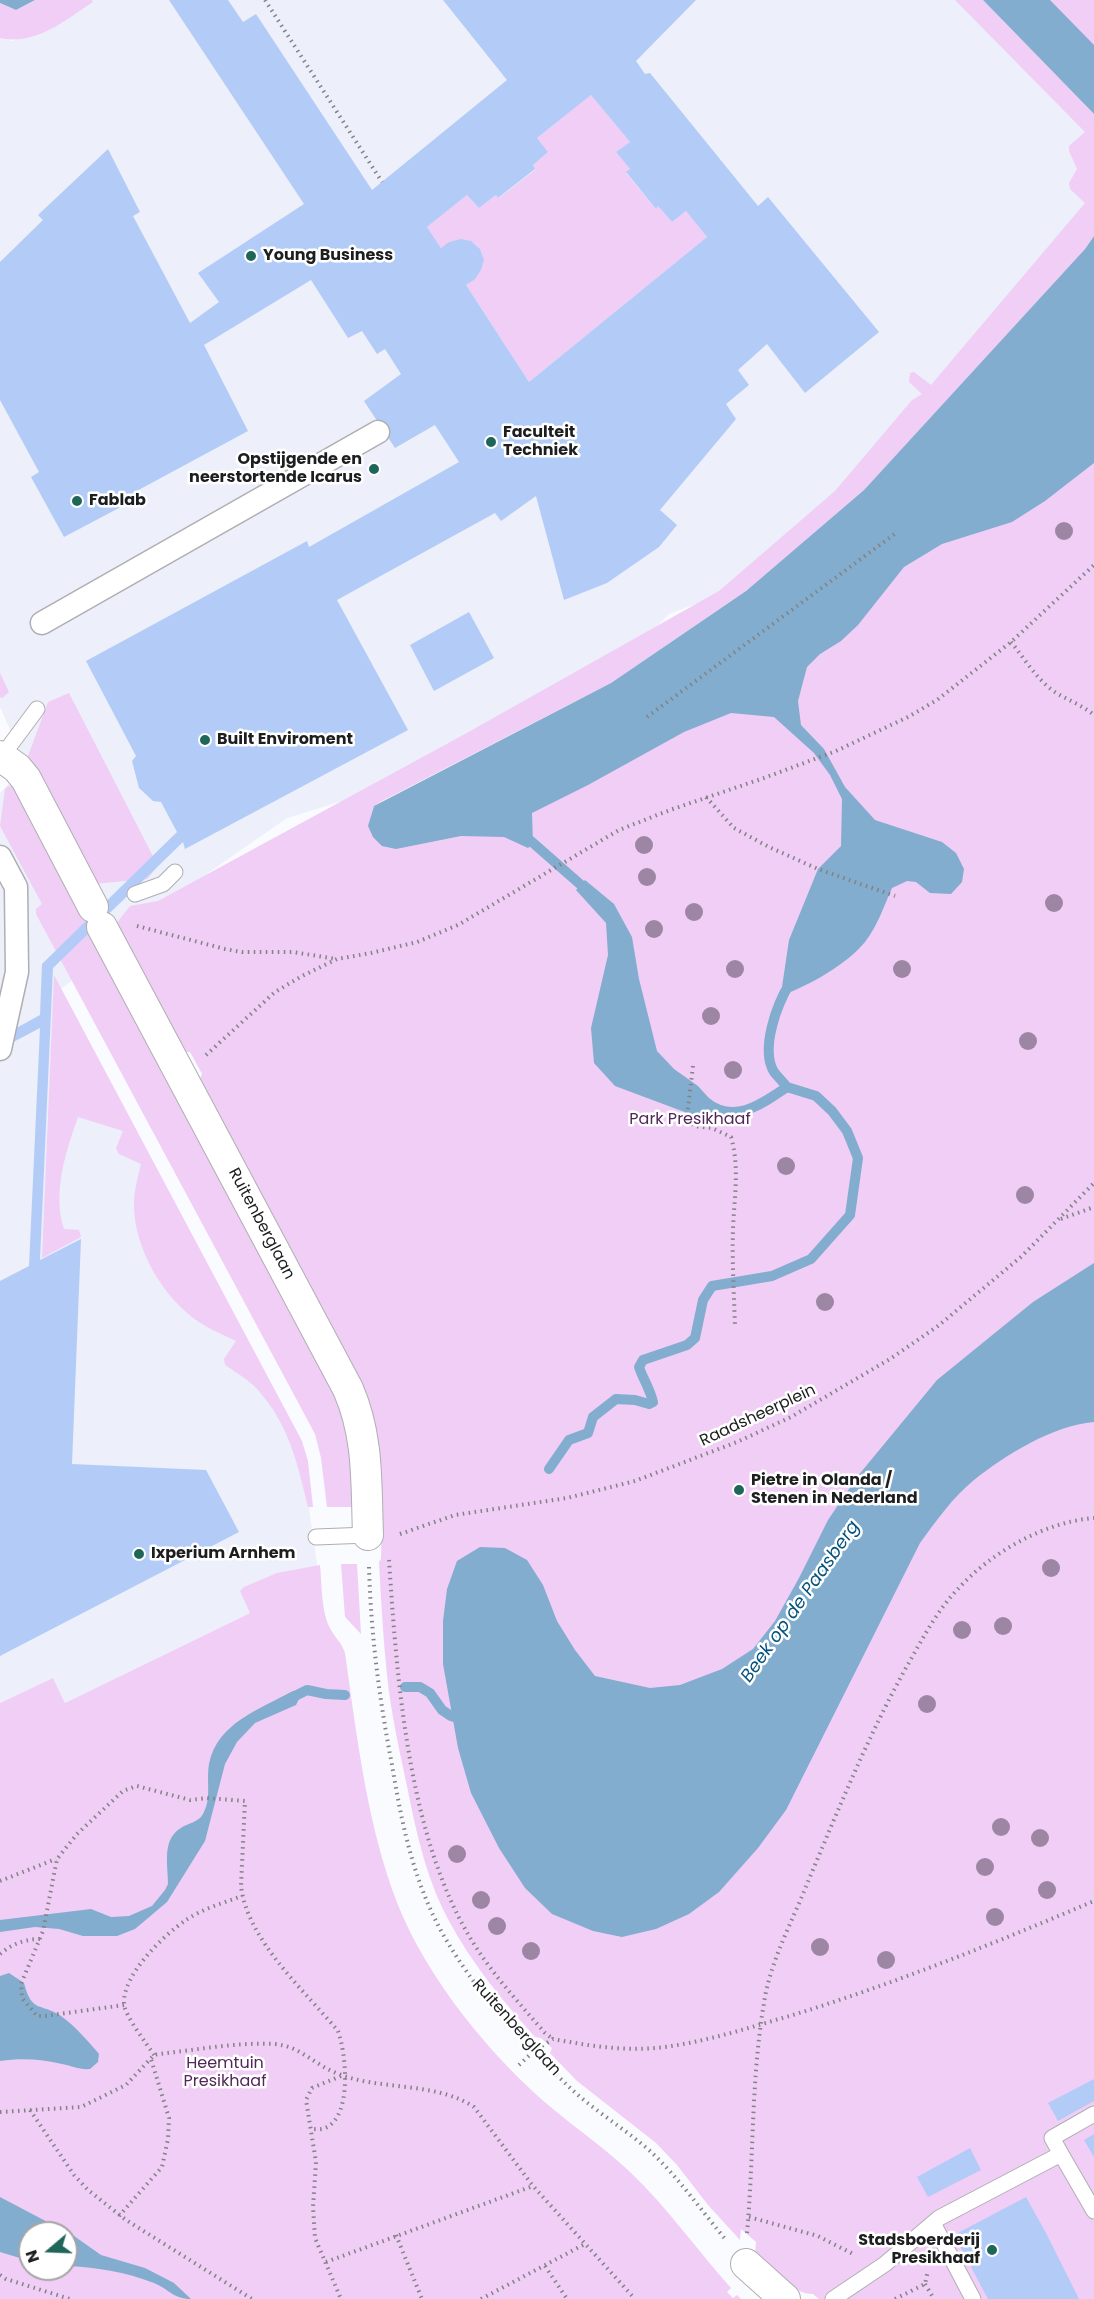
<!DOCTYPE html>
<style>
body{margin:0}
#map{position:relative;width:1094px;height:2299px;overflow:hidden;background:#fafbff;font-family:Poppins,sans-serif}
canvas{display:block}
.north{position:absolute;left:18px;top:2221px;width:60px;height:60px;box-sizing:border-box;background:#fff;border:2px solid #a5a5a5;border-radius:50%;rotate:251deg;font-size:16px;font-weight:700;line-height:24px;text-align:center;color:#1d1e1f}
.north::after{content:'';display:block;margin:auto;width:21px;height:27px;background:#1f665a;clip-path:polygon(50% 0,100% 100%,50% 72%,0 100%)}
</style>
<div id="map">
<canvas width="1094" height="2299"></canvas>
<div class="north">N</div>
</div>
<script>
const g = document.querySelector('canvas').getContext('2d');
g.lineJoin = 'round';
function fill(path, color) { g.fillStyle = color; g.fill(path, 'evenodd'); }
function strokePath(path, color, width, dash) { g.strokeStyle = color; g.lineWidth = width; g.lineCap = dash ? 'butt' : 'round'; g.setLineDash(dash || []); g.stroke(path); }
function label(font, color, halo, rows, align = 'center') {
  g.font = font + ' Poppins,sans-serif'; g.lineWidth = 5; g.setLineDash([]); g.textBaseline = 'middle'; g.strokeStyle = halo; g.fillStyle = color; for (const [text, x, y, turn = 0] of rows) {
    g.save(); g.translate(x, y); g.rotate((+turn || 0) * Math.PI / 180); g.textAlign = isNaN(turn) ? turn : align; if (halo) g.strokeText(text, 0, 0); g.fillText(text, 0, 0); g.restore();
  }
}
const built = new Path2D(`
 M92 0H965L1094 133V216L951 386 741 587 669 614 606 677 352 798 287 818 175 896 59 991 300 1444 319 1579 65 1703 53 1678 0 1703V793L26 766 0 707V38L13 41 93 1Z`);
const green = new Path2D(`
 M35 0H92L93 2C65 20 36 46 0 38V3L16 10Z
 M955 0H983L1094 114V236L1085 249 864 490 746 591 611 683 384 800 374 806 371 816 506 759 787 579 1094 292V2299H819L813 2294C791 2294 770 2269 755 2255L756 2242 741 2229 740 2240 708 2205 677 2165 656 2143 577 2081 550 2053 552 2048 541 2038 535 2037C502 2000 472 1964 449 1921 427 1880 417 1836 408 1791 400 1753 391 1714 387 1675 383 1637 381 1600 379 1562L381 1559 382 1518 378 1458 199 1081 202 1074 190 1052H184L116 924 130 906 158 901 465 734 719 591 835 491 912 400 922 394 909 382 910 373 914 372 931 385 1085 203 1070 189 1069 183 1077 169 1069 151V146L1085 132Z
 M1017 0H1094V84Z
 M591 95 630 142 616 152 630 169 626 173 655 208 658 206 672 222 686 211 707 237 529 382 466 285C502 263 474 223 441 248L427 227 467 195 479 208 496 195 499 198 535 170 533 165 548 152 537 138Z
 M0 673 9 692 2 698 0 697Z
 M69 693 158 866 147 879 93 884 28 756 48 702Z
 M8 786 15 787 334 1388 349 1427 354 1507H327L321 1458 315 1434 36 914V909L42 904 0 826 5 789Z
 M54 975 302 1441 308 1461 313 1507H308C298 1466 290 1428 262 1395 253 1382 238 1374 225 1365L224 1359 236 1341C224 1335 211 1330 199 1322 163 1298 134 1248 134 1205 134 1190 138 1177 141 1164L119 1154 116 1148 123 1131 78 1117C66 1151 52 1193 64 1229L79 1230 81 1237 42 1258Z
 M341 1564H357L361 1634 345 1617Z
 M320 1565C322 1584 321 1611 330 1628 335 1638 342 1643 345 1653 357 1737 367 1826 398 1905 428 1980 492 2058 553 2109 578 2130 606 2149 630 2172 667 2207 697 2250 731 2288L727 2292 733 2298 737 2295 741 2299H0V1703L53 1678 65 1703 250 1613 240 1591 244 1587 277 1573ZM30 2233H66V2269H30Z`);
const water = new Path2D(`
 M0 0H35L16 10 0 3Z
 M983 0H1050L1094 45V114Z
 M1094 236V463L1045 501 1012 522 942 544 904 567 858 625 841 641 820 654 807 667 798 701 801 725 824 749 845 787 875 820 942 842 956 853 964 869 962 882 951 894 930 893 916 882 907 881 892 888C884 906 877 927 865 942 847 964 810 985 783 995L782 987 789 940 818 869 841 846 842 799 830 775 814 753 774 717 731 713 684 732 588 785 532 813 533 844 528 848 504 837 461 836 396 849 382 846 373 837 368 826 374 806 611 683 746 591 864 490 1085 249Z
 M585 880 614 904 632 937 639 979 657 1051 674 1069 698 1086 717 1107 714 1123 615 1086 594 1063 591 1028 608 955 606 923 576 890Z
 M1094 1263V1422C1052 1426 1007 1454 974 1480 953 1497 936 1521 920 1543L786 1810 758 1848 719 1892 689 1914 656 1929 622 1937 593 1931 552 1914 525 1888 499 1848 471 1793 458 1748 443 1664V1621L447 1589 457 1561 480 1547 505 1548 527 1560 543 1585 557 1621 575 1650 595 1676 650 1688 680 1685 722 1669 753 1649 775 1621 799 1578 828 1520 857 1477 937 1380 1033 1302Z
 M293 1691 299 1692 300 1697 296 1705 255 1723 237 1742 225 1764 205 1841 167 1902 135 1929 117 1936H83L59 1929 35 1927 0 1932V1920L91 1909 111 1917 129 1916 152 1906 165 1890 168 1884C168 1862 161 1838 184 1826 191 1823 199 1821 203 1814 212 1798 206 1782 209 1764 217 1723 260 1709 293 1691Z
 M9 1973 24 1983C32 2014 40 2002 61 2016 75 2026 88 2041 99 2054L98 2062 90 2069C79 2070 73 2066 62 2064 42 2059 21 2058 0 2061V1976Z
 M0 2197 74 2236 101 2255 145 2268 174 2283 191 2299C173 2299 169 2289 154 2283 126 2272 95 2267 66 2266V2233H30V2261L0 2252Z`);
const stream = new Path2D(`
 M524 835 589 892
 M787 1087C783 1082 778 1077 774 1072 760 1049 777 1004 790 983
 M549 1469 569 1440 588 1433 593 1417 616 1399 635 1400 649 1404 653 1402C650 1389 643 1379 639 1367L643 1360 687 1345 695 1338 703 1300 712 1286 772 1276 811 1259 850 1215 858 1158 847 1131 832 1111 816 1096 787 1087C762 1104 734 1125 706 1102
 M405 1687H420L430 1693 442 1710 451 1716 464 1720
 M289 1699 307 1690 326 1694 345 1695`);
const building = new Path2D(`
 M169 0H228L243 22 256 14 372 190 507 80 443 0H696L636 61 645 74 650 73 758 206 768 197 879 332 805 393 767 344 738 370 749 385 726 404 736 419 660 510 677 525 659 547 607 583 564 600 536 496 501 521 495 513 337 600 408 730 185 849 183 842 53 968 40 1260 81 1239 72 1464 206 1470 239 1532 0 1656V1281L29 1266 40 1028 0 1049V1037L40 1015 42 964 177 832 161 802 153 801 139 788 132 761 136 756 86 661 307 541 309 547 459 462 435 425 395 448 364 401 401 374 385 349 377 354 362 331 348 338 311 280 204 345 248 431 133 493 136 499 64 537 31 477 39 472 0 400V262L43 220 38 215 108 149 140 212 133 216 190 323 219 302 198 273 304 204ZM591 95 630 142 616 152 630 169 626 172 656 209 658 206 672 222 686 211 707 237 529 382 466 285 475 279 481 270 484 260 480 249 471 241 461 239 449 242 441 248 427 227 467 195 479 208 496 195 498 198 535 169 533 165 548 152 537 138Z
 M469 612 494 658 434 691 410 645Z
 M1094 2079V2101L1058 2121 1048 2103Z
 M1094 2134V2157L1084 2140Z
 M970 2148 981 2170 928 2197 917 2177Z
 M1026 2197 1046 2233 1079 2299H988L954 2235Z`);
const path = new Path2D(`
 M265 0 382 182
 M1011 642C1024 658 1036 678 1052 690 1066 700 1081 704 1094 715
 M647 717 896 533
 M706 797 734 828 769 847 818 869 895 896
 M137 926 225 949 242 952H293L336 959
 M206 1055 275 992 302 976 337 959 371 953 417 942 458 925 619 830 670 810 764 778 836 751 908 717 937 700 1011 642 1094 565
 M693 1066 687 1116 693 1126 712 1128 731 1137C740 1168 734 1198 733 1229 732 1262 734 1294 735 1327
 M1061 1219 1094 1207
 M400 1534 455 1515 567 1498 635 1481 737 1442 791 1417 890 1359 938 1326 1022 1256 1094 1183
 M389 1560C397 1680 408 1840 474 1944 494 1976 520 2004 545 2033L553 2039
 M369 1567C371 1635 379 1697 392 1765 401 1819 412 1875 438 1925 470 1986 519 2038 568 2086 593 2110 624 2128 650 2151 678 2177 701 2210 726 2240
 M0 1881 56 1859
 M0 1954C12 1944 25 1939 41 1939
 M124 2005 45 2016H37L22 1998 21 1984 43 1931 57 1859 77 1834 123 1791 137 1786 190 1800 207 1798 245 1801 241 1886C247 1940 305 1991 338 2031 346 2053 353 2116 325 2128 321 2130 316 2129 311 2129
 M154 2055C147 2044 124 2015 124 2003 123 1974 164 1935 186 1920 202 1909 223 1903 242 1896
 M519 2065 534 2051 553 2039C590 2046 628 2052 665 2047 709 2041 751 2027 793 2015 896 1983 995 1943 1094 1901
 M341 2076 312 2088 306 2100 316 2162 313 2207 315 2238 341 2299
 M30 2110 74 2175 88 2190 126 2220 252 2299
 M0 2112 81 2107 126 2085 154 2055 159 2054C196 2050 236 2042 274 2044 300 2046 312 2063 336 2073 379 2091 435 2081 474 2107L533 2186 635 2299
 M119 2216 162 2167 168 2139 169 2118 151 2059
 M749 2217 818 2236 855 2255
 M747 2233C754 2156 751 2079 764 2003 770 1962 792 1922 807 1884 838 1810 868 1736 907 1666 922 1640 936 1612 957 1590 990 1553 1044 1522 1094 1518
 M396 2235 422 2299
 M326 2262 533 2186
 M545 2266 567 2299
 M0 2275 6 2279 70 2299
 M925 2284 934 2299
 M481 2299 585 2244
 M895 2299 925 2284 928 2270`);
const service = new Path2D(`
 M0 754 8 748 37 709
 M135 894 163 884 175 872
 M316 1537 368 1535
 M1061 2154 1094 2211
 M933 2223 973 2299
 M833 2299 885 2264 939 2218 1061 2154 1052 2138 1094 2114`);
const pedestrian = new Path2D(`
 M42 623 378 432
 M0 857 16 887 17 972 0 1049`);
const minor = new Path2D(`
 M0 756 17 768 26 779 93 907
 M102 927 348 1389C369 1437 366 1483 368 1535
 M746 2264 785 2299`);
const trees = [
 [1064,531],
 [644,845],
 [647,877],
 [1054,903],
 [694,912],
 [654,929],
 [735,969],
 [902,969],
 [711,1016],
 [1028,1041],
 [733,1070],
 [786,1166],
 [1025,1195],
 [825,1302],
 [1051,1568],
 [1003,1626],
 [962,1630],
 [927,1704],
 [1001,1827],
 [1040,1838],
 [457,1854],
 [985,1867],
 [1047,1890],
 [481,1900],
 [995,1917],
 [497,1926],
 [820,1947],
 [531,1951],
 [886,1960]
];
const markers = [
 [251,256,6,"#1f665a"],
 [491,442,6,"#1f665a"],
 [374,469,6,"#1f665a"],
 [77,501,6,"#1f665a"],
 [205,740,6,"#1f665a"],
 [739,1490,6,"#1f665a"],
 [139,1554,6,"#1f665a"],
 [992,2250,6,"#1f665a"]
];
const poiNames = [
 ["Young Business",263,256],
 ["Faculteit",503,433],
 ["Techniek",503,451],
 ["Opstijgende en",362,460,"right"],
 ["neerstortende Icarus",362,478,"right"],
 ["Fablab",89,501],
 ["Built Enviroment",217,740],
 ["Pietre in Olanda /",751,1481],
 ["Stenen in Nederland",751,1499],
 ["Ixperium Arnhem",151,1554],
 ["Stadsboerderij",980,2241,"right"],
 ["Presikhaaf",980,2259,"right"]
];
const parkNames = [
 ["Park Presikhaaf",690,1120],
 ["Heemtuin",225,2064],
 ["Presikhaaf",225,2082]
];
const streetNames = [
 ["Ruitenberglaan",261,1224,62],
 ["Raadsheerplein",758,1416,-25],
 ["Ruitenberglaan",516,2028,48]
];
const waterNames = [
 ["Beek op de Paasberg",801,1602,-55]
];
fill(built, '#edeffa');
fill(green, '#f0cef6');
fill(water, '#82adce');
strokePath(stream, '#82adce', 10);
fill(building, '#b3ccf7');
strokePath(service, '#afafb3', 17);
strokePath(pedestrian, '#afafb3', 25);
strokePath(minor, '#afafb3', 32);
strokePath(path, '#828385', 4, [1.5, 4.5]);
strokePath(service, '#fff', 15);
strokePath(pedestrian, '#fff', 22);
strokePath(minor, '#fff', 30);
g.fillStyle = '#9d86a3';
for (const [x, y] of trees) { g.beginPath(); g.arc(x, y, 9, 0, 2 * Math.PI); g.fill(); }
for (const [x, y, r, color] of markers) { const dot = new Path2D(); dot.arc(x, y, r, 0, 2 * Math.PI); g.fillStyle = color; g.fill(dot); strokePath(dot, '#fff', 2); }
label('bold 16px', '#1d1e1f', '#fff', poiNames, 'left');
label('16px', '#512758', '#fff', parkNames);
label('16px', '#1d1e1f', '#fff', streetNames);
label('italic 18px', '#04537d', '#fff', waterNames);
</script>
